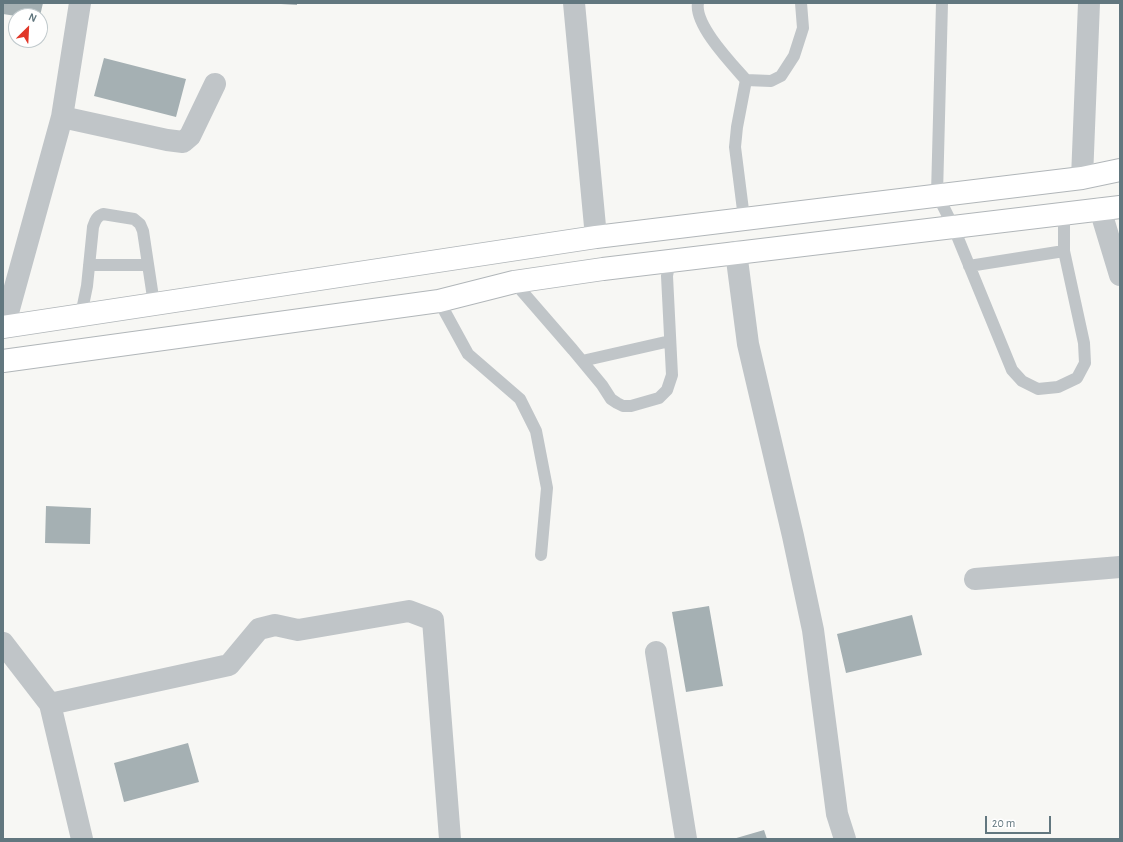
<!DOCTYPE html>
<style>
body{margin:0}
#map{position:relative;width:1123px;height:842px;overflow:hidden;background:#f7f7f4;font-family:"Alegreya Sans",sans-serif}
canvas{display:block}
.frame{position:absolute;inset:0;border:4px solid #62777f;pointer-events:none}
.north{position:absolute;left:8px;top:8px;width:40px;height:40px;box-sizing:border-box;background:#fff;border:1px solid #c0c9cc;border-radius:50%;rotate:24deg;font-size:11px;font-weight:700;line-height:16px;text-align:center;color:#62777f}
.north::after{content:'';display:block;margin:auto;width:14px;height:18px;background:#e13829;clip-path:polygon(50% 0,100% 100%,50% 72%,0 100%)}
.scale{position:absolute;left:985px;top:816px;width:66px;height:18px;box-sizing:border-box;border:2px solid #62777f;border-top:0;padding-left:5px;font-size:12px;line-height:14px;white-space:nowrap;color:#62777f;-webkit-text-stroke:3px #fff;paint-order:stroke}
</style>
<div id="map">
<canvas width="1123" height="842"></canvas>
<div class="frame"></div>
<div class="north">N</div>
<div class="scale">20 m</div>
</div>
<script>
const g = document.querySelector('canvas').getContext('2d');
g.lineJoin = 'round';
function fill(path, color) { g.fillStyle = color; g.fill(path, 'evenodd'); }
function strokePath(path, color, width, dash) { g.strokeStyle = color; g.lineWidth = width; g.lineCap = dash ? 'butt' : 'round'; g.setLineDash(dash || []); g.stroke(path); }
const building = new Path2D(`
 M3 3H43L40 16H16L3 14Z
 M282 3H297V5L281 4Z
 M104 58 186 79 176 117 94 96Z
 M46 506 91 508 90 544 45 543Z
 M709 606 723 686 686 692 672 612Z
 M912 615 922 655 846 673 837 634Z
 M188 743 199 782 124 802 114 763Z
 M764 830 767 839H733Z`);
const service = new Path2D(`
 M698 3C694 25 732 64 746 80L737 127 735 147 744 218
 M942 3 937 194 953 226 1012 370 1022 381 1038 389 1058 387 1077 378 1085 363 1084 343 1064 251V213
 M746 80 771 81 781 76 794 56 803 28 801 3
 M89 265H148
 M969 266 1064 251
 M514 282 573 350 602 385 611 399 617 403 623 406H631L659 398 667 390 672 375 667 276 670 260
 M439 301 468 354 520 399 536 431 547 488 541 555
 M81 315 87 286 93 227C95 221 96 217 103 214L134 219 140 224 143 231 154 304
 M582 361 670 341`);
const minor = new Path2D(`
 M574 3 596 237
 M62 117 167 140 183 142 190 136 215 84
 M1082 178 1089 3
 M1100 209 1120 275
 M736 252 748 344 793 536 813 630 837 814 845 839
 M4 327 62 117 80 3
 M975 579 1120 567
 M3 643 50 704 82 839
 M656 652 686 839
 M50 704 229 665 259 629 275 625 298 630 409 611 433 620 450 839`);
const trunk = new Path2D(`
 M3 327 596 237 1082 178 1120 170
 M3 361 439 301 514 282 603 269 1120 207`);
fill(building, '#a5b0b3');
strokePath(trunk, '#b1b6b9', 24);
strokePath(service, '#c0c5c8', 12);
strokePath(minor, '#c0c5c8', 22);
strokePath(trunk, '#fff', 22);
</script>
